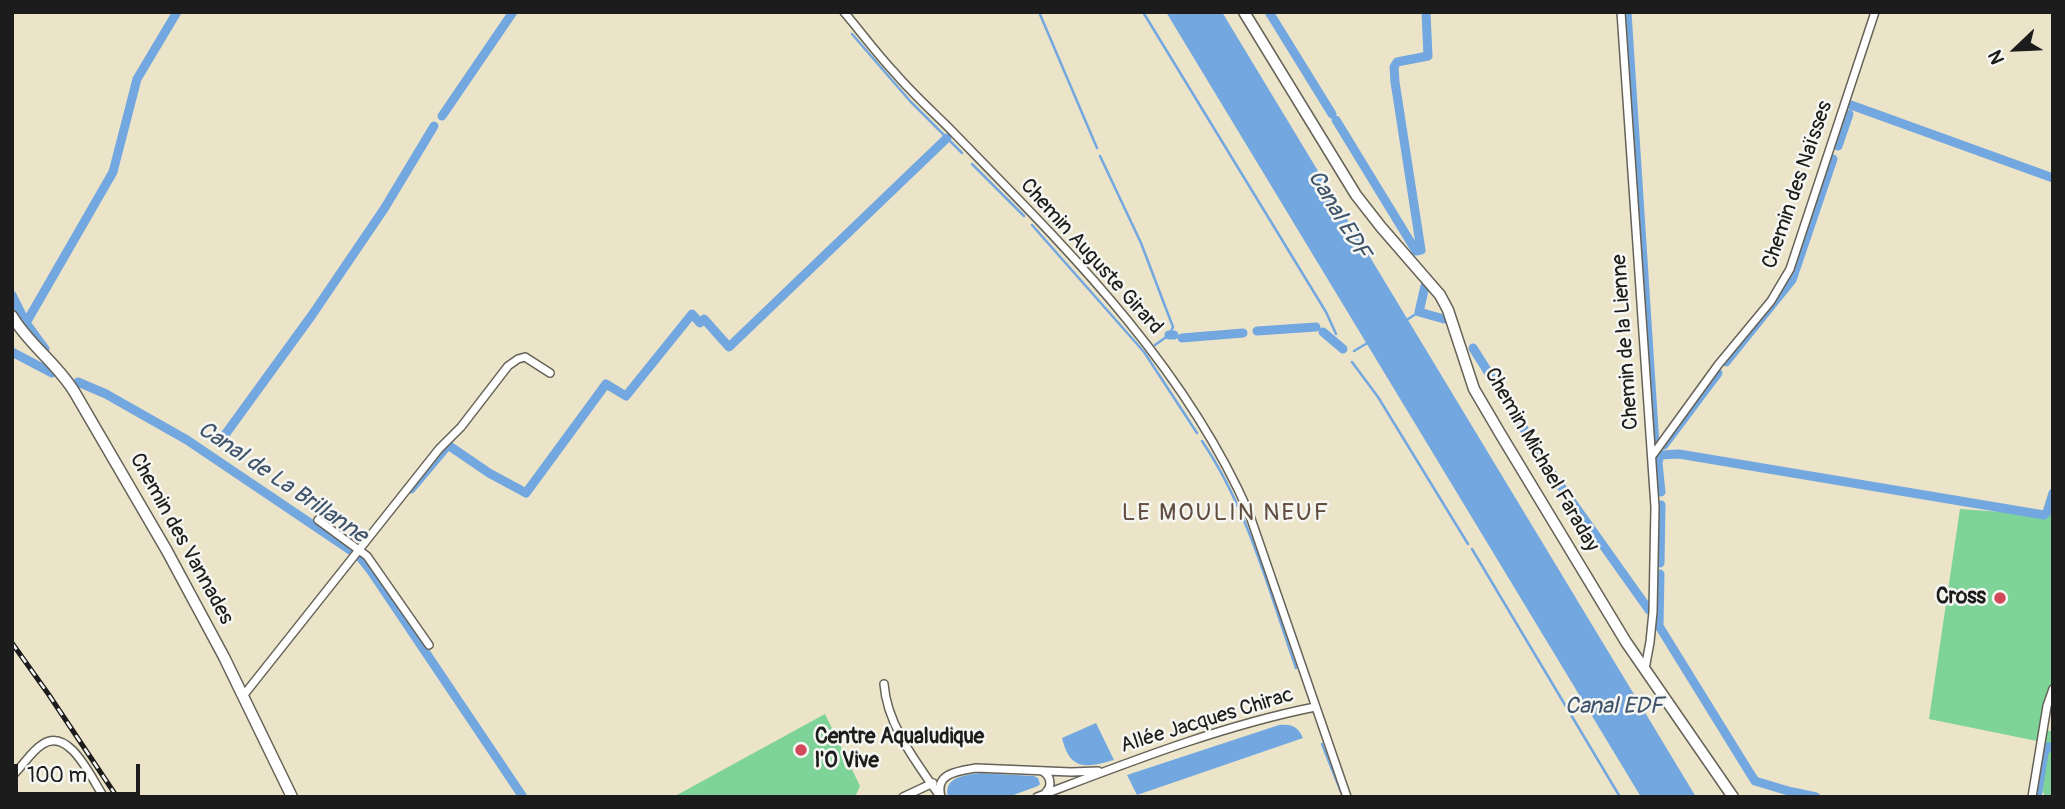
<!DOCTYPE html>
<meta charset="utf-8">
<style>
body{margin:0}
#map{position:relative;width:2065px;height:809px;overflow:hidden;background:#ece4c8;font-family:Pangolin,sans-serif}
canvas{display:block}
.frame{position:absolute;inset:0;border:14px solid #1c1c1c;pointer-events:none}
.north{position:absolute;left:1981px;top:14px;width:70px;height:70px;-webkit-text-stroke:5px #f6f6f2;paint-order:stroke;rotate:247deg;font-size:19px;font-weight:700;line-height:28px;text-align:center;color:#1c1c1c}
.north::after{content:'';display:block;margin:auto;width:24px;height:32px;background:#1c1c1c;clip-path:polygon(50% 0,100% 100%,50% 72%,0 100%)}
.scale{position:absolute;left:14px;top:764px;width:126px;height:32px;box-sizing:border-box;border:4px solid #1c1c1c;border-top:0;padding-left:9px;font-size:21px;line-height:24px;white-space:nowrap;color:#1c1c1c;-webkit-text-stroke:5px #f6f6f2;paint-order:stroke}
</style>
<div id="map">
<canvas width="2065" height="809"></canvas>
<div class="frame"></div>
<div class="north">N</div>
<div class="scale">100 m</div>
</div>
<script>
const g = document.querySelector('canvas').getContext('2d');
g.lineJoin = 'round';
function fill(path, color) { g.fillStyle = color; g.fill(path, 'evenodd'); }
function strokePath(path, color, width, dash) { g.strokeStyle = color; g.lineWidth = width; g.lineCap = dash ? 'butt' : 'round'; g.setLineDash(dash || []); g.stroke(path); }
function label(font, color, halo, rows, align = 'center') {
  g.font = font + ' Pangolin,sans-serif'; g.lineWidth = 5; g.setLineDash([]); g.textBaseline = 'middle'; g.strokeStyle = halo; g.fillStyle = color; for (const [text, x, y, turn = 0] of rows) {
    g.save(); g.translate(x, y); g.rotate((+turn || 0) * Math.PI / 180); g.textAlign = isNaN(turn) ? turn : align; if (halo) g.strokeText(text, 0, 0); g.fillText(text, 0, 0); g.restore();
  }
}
const green = new Path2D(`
 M2053 489V681C2042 699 2040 721 2037 741L1929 719 1960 509 2044 515Z
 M825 714 860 786 855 797H678L677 795Z
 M2053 726V797H2044V794L2038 784 2046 730 2051 731Z`);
const water = new Path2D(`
 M1166 12H1222L1696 797H1641Z
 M1096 723 1114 760C1086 768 1070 771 1062 738Z
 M1279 725C1291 724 1298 726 1303 738L1137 795 1127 775Z
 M980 773 1034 776 1038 778 1040 784 1038 786 1008 797H948C943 777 965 775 980 773Z`);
const stream = new Path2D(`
 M1039 12 1097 148
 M1143 12 1326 312 1336 334
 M852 34 910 101 962 153
 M1100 156 1141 243 1173 327 1169 335 1155 345
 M972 164 1024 216
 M1032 225 1144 352 1197 433
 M1405 321 1419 312
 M1354 351 1369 342
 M1352 362 1378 397 1468 544
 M1202 441C1248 509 1269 591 1296 668
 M1472 549 1620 797
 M1322 744 1343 797`);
const canal = new Path2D(`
 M1269 12 1332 114
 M1627 12 1655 445
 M1851 105 2053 178
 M442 116 513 12
 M1336 120 1416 251 1421 250 1395 82 1394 67 1397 62 1428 56 1426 12
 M1838 146 1849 114
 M1425 286 1419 312 1444 319
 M12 295 26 323 45 349
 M704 319 729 347 947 138
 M26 323 113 172 137 79 177 12
 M1257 331 1316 327
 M1323 332 1343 349
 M1169 335H1174
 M1182 338 1243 333
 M1473 348 1553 475 1649 610
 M12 352 52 373
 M1726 362 1792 280 1833 159
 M78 382 106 394 187 440 359 556 371 571 523 797
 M219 443 312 315 384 209 434 126
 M1664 445 1718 373
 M411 489 448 445 489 473 526 493 606 384 626 396 692 314 700 323
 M1661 492 1658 463 1660 455 1679 454 2044 515 2047 512 2053 493
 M1660 563 1661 505
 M1660 574 1659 626 1748 770 1755 781 1795 793
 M1793 792 1816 797
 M2037 797 2044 753 2047 747H2053`);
const street = new Path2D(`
 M844 12C861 32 877 54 895 73 912 93 932 111 951 130 1064 246 1183 362 1249 513L1347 797
 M1621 12 1655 507 1653 612 1650 642 1645 669
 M1652 456 1718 365 1771 301 1790 269 1875 12
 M318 520 367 556 429 645
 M884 684C887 725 916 762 939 795
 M243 696 439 449 461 427 508 366 518 359 525 357 550 373
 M1042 771C1050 775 1053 785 1046 792
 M12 776C23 766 31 751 43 744 70 727 92 780 104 797
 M903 797 933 783
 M941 797C934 773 958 771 976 768L1071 772 1098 771
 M1037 797C1127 763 1220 726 1315 707
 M2032 797 2047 706 2053 689`);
const secondary = new Path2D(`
 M1244 12 1356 195 1381 227 1440 295 1448 310 1474 389 1501 435 1626 642 1733 797
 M12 316C29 345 58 364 75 393L167 551 224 657 292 797`);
const rail = new Path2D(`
 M12 643 49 695 117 797`);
const markers = [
 [2000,598,7,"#d1495b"],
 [801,750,7,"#d1495b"]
];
const streetNames = [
 ["Chemin des Naïsses",1798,185,-71],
 ["Chemin Auguste Girard",1091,257,48],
 ["Chemin de la Lienne",1626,342,-94],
 ["Chemin Michael Faraday",1541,460,60],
 ["Chemin des Vannades",181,539,61],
 ["Allée Jacques Chirac",1207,721,-17]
];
const poiNames = [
 ["Cross",1986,598],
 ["Centre Aqualudique",815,738,"left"],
 ["l'O Vive",815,762,"left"]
];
const waterNames = [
 ["Canal EDF",1338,215,59],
 ["Canal de La Brillanne",282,483,34],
 ["Canal EDF",1614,707]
];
const quarterNames = [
 ["LE MOULIN NEUF",1226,514]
];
fill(green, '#7dd398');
fill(water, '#73a7e0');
strokePath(stream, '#73a7e0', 2.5);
strokePath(canal, '#73a7e0', 9);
strokePath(street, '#656258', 10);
strokePath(secondary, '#656258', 13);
strokePath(street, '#fff', 7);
strokePath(secondary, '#fff', 10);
strokePath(rail, '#1c1c1c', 5);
strokePath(rail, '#f6f6f2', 2.5, [8]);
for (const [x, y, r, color] of markers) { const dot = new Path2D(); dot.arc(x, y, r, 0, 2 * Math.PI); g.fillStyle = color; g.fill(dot); strokePath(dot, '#f6f6f2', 2.5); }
label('21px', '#1c1c1c', '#f6f6f2', streetNames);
label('bold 21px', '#1c1c1c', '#f6f6f2', poiNames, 'right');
label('italic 23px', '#3f546a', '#f6f6f2', waterNames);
g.letterSpacing = '2px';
label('24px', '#624e40', '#f6f6f2', quarterNames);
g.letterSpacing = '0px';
</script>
